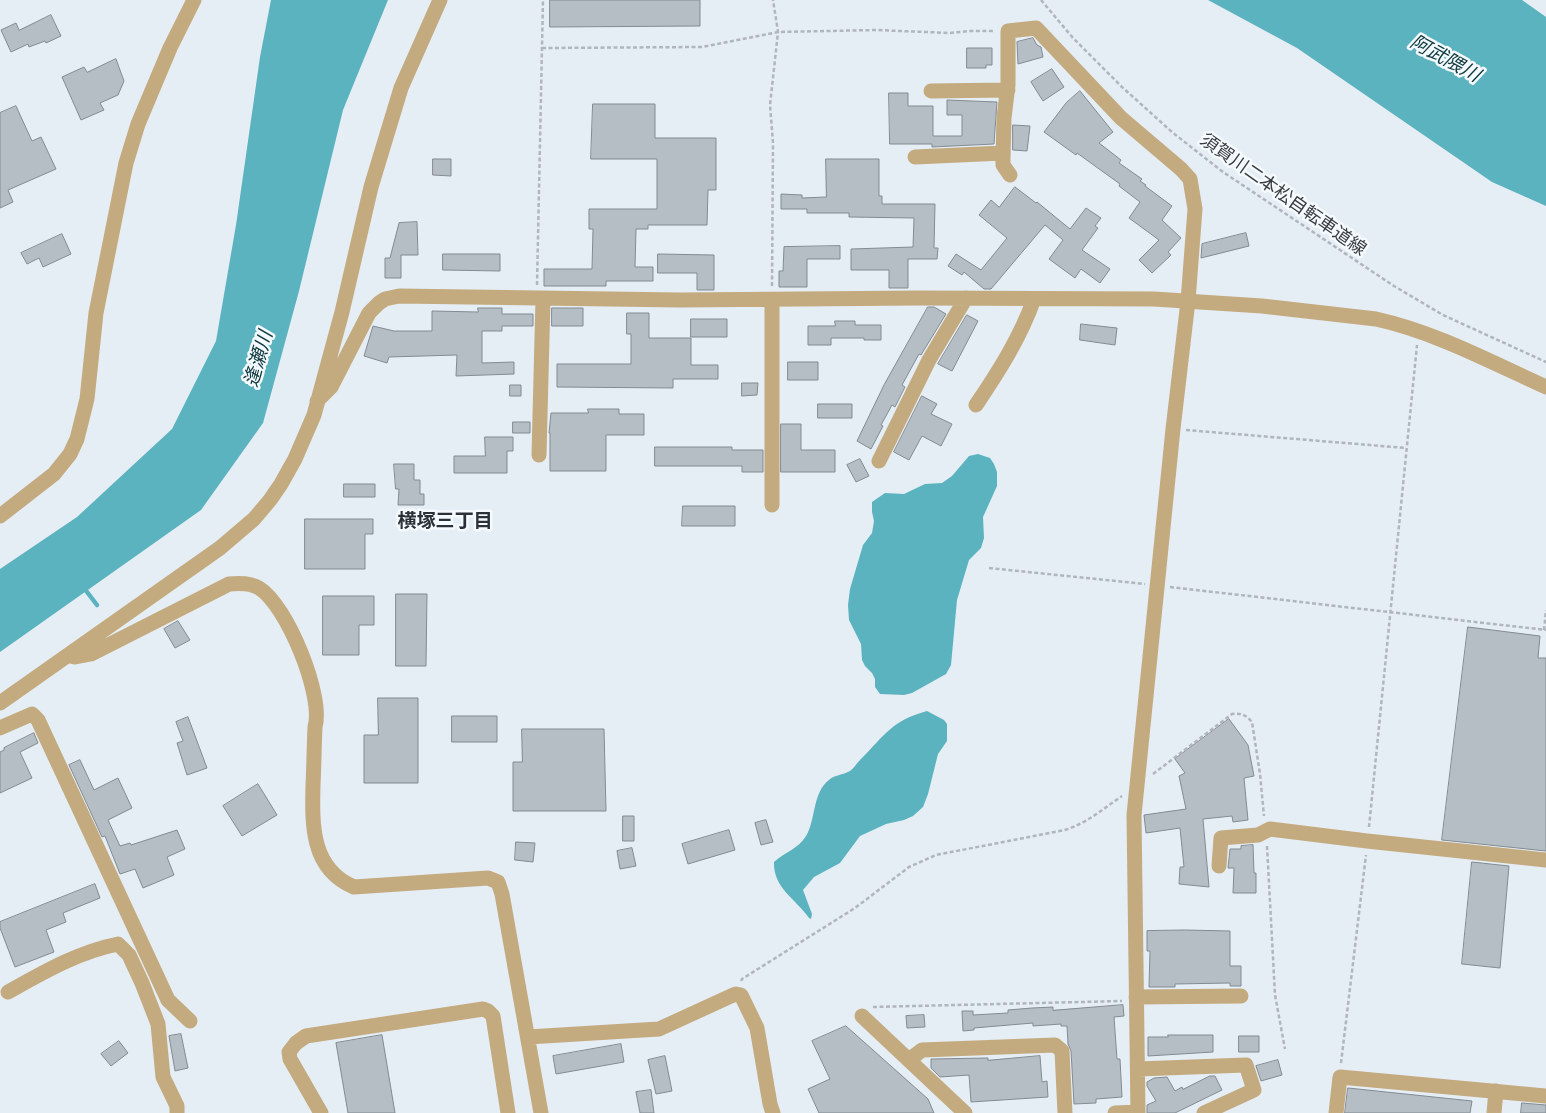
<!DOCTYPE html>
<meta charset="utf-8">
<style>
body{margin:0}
canvas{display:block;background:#e5edf5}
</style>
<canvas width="1546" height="1113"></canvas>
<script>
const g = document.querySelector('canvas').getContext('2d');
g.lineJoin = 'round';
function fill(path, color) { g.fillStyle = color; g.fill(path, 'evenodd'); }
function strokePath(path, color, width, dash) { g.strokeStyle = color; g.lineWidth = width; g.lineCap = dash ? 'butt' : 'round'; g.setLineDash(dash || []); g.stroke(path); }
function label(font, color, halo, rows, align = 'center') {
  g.font = font + ' "Roboto Serif","Noto Sans JP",serif'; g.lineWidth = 5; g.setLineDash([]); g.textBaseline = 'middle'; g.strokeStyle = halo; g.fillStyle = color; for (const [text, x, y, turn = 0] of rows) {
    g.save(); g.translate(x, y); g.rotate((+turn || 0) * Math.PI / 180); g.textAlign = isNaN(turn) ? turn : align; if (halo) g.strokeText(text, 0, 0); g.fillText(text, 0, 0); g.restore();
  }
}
const water = new Path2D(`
 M271 0H388L343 110 299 291 263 423 201 510 0 652V569L77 517 172 429 216 341 236 225 260 57Z
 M1208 0H1522L1546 17V206L1492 182 1297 48Z
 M978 454 990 458 994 464 997 472V486L983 517 984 538 981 548 969 560 957 600 951 665 946 674 912 693 904 695 880 694 875 687V679L872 673 865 666 862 660 861 644 849 620 848 605 850 589 863 545 872 533 874 521 872 512V502L885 493 904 494 925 484 942 483 952 476 969 456Z
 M927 711 944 720 947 724V741L938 754 928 794 923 807 913 816 904 820 886 824 860 836 840 863 814 877 803 890 812 914 811 919 809 918C796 899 773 888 774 862 785 852 798 849 806 836 816 820 812 793 829 780 834 775 843 775 850 771 854 768 857 763 860 760 885 735 891 721 927 711Z`);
const stream = new Path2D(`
 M84 588 97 605`);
const building = new Path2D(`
 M550 0H700V26L550 27Z
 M51 15 61 36 46 43 45 41 29 47 28 44 11 52 1 30 16 23 19 30Z
 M1033 38 1037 45 1041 47 1043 57 1018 64 1017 42Z
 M967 48H992V65H986V68H967Z
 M116 59 124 81 118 95 100 103 104 110 81 120 62 77 84 67 87 72Z
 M1052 69 1064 87 1043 101 1031 82Z
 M1080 91 1113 132 1099 143 1121 160 1119 163 1142 179 1140 181 1146 185 1145 186 1172 206 1162 220 1181 238 1168 252 1171 255 1152 273 1139 260 1159 240 1129 218 1140 202 1119 186 1120 184 1077 153 1076 155 1044 132 1066 103Z
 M889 93H908V106H933V136H962V115H947V100L997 102 994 144 932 147V144H890Z
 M593 104H655V138H716V190H708L707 225H648V229H636L635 267H653V281H606V286H544V269H592L593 229H589V209H657V159H591Z
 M16 106 32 141 41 137 56 169 8 190 13 202 0 208V113Z
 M1013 125 1030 126 1027 151 1013 150Z
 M433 159H451V176L433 175Z
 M826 159H879V196H882V204H935L934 248H938L937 259H908V288H889V270H851V249L913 247 914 218 849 217V213H807V209H781V194L802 195V198L826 197Z
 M1015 187 1036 203 1037 202 1070 229 1086 208 1101 218 1095 226 1098 228 1082 250 1110 269 1100 283 1081 269 1075 278 1049 259 1063 240 1045 225 991 289H984L964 272 962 275 948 266 956 254 981 270 1007 238 979 215 991 200 999 207Z
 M417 222 418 255H401V278H385V258H390L399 223Z
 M1246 233 1249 246 1201 258 1202 244Z
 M62 234 71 254 43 267 39 258 27 264 21 253Z
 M840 246V259H807V287H779V271H783L784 247Z
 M443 254H500V271L443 270Z
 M658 254 714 255V290H697V273H658Z
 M928 307H934L946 314 921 355 919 354 902 385 905 387 895 407 892 405 881 425 883 426 871 449 857 441 884 385Z
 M478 308H502V314H533V326H502V331H482V363L514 362V374L456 376 457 355 389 357 387 363 364 356 373 326 394 331H432V311L478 312Z
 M552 308H583V326H552Z
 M627 313H649V338H691V365H718V379H673V388L557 387V364H631V334H627Z
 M967 315 978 321 952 371 938 364Z
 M691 319H727V337H691Z
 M835 321H855V325H881V340H864V338H831V345H808V326H835Z
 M1081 324 1117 328 1115 345 1080 340Z
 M788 362H818V380H788Z
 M742 383H758L757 395 742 396Z
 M510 385H521V396H510Z
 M922 396 937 404 931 414 952 424 941 446 922 436 909 460 894 452Z
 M818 404H852V418H818Z
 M588 409H619V414H644V435H606V471H550V433H549L551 413H588Z
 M513 422H530V433H513Z
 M781 424H801V450H835V472H781Z
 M485 437H513V451H507V473H454V456H485Z
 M655 447H732V450H763V472H742V466H655Z
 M860 459 869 476 856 482 847 465Z
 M394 464H414V480H420V494H424V505H398L399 489H396Z
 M344 484H375V497H344Z
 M683 506H735V526H682Z
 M305 519H373V534H365V569H305Z
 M396 594H427L426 666H396Z
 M323 596H374V625H359V655H323Z
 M178 621 190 640 175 648 164 629Z
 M1468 627 1540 636 1538 658H1546V851L1442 840Z
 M378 698H418V783H364V735H378Z
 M452 716H497V742H452Z
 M188 717 207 768 187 775 177 743 183 741 176 722Z
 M1229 719 1248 745 1254 776 1244 778 1248 820 1233 822 1232 816 1203 819 1209 887 1179 884 1180 867H1184L1180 828 1146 833 1144 815 1186 809 1179 776 1185 773 1175 759Z
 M522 729H604L606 811H513V762H522Z
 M34 733 38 743 20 752 32 778 0 793V752L4 750V748Z
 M80 760 94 790 118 778 132 808 108 820 120 846 130 843 131 845 177 830 185 849 167 857 174 875 143 888 135 869 120 874 105 836 102 837 69 765Z
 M258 784 277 815 242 836 223 806Z
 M623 816H634V841H623Z
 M766 820 773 842 761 845 755 823Z
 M729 830 735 850 688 864 682 844Z
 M516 842 535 843 533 862 515 860Z
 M1253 845 1254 873H1256V893H1233L1234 868H1228L1230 849H1241V846Z
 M632 848 636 866 620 869 617 851Z
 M1472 862 1509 866 1500 968 1462 964Z
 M95 884 100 898 63 913 66 922 46 930 54 952 15 967 0 928V922Z
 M1185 930 1230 931V966H1241V986H1230V983L1175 984V987H1149L1150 951H1147V931Z
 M1123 1005 1124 1016 1114 1017 1117 1059H1120L1122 1097 1096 1099V1103L1074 1104 1071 1051 1068 1044 1067 1026H1061V1024L1033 1026V1023L974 1028V1030L963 1031 962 1011H973V1015L1008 1013V1010L1032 1008 1053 1007V1010Z
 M924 1015 925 1027 907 1028 906 1016Z
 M846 1026 928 1099 934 1113H819L808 1089 830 1079 812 1041Z
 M181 1034 188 1068 175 1071 169 1036Z
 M382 1035 395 1113H348L336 1043Z
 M1168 1035H1213V1052L1148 1056V1037H1168Z
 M1239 1036H1259V1052H1239Z
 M119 1041 128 1053 111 1066 101 1054Z
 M621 1044 624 1062 556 1074 553 1056Z
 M665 1056 672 1091 656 1094 648 1060Z
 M1040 1056 1042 1082 1047 1081 1048 1097 971 1102 969 1075 940 1077 931 1068V1059L988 1058V1060Z
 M1278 1060 1282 1075 1261 1081 1256 1066Z
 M1210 1076H1215L1222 1090 1175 1113H1147V1105L1156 1101 1147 1086V1082L1154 1078 1167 1077 1175 1091 1182 1087 1183 1089Z
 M1348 1088 1472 1101 1470 1113H1345Z
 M651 1090 654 1113H640L636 1092Z
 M1522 1103 1546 1105V1113H1521Z`);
const path = new Path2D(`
 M1041 0 1073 38 1122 87 1172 132 1223 172 1394 286 1443 315 1546 362
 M542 48 702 47 778 32 876 30 950 33 970 31H994
 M537 285 543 0
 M772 286 773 143 770 105 778 32 773 0
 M1186 430 1406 448
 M989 568 1145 584
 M1170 587 1546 630
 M1544 630 1546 610
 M1153 774 1232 714C1242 713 1246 715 1252 722L1260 774 1264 816
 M1369 827 1417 345
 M1267 846 1275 995 1285 1049
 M741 981 742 979 855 908 909 867 936 855 1065 830C1087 823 1103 809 1122 796
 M873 1007 1122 1001
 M1341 1063 1366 855`);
const minor = new Path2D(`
 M931 91 1008 90
 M915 157 1003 153
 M1010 175 1003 165V158L1004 118 1008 85V31L1036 28 1121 118 1181 169 1190 179 1195 209 1188 301 1173 429 1134 815 1138 1113
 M317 401 331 387 369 313 379 303 385 299 399 296 680 300 919 298 1154 299 1262 306 1376 319C1435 332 1491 362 1546 387
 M976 405C999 371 1020 338 1034 299
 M539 455 543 299
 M879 461 929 360 966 298
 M772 505V300
 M0 516 54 474 70 454 77 439 87 399 96 313 126 163 138 124 170 48 194 0
 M68 655 75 657 91 654 229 584C238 583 251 583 259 588 287 605 324 696 315 727 314 747 314 766 313 785 312 825 311 869 354 887L488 878 498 882 502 894 541 1113
 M0 703 220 548 254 519 270 500 281 484 295 459 314 415 342 312 371 187 401 88 440 0
 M0 728 32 714 38 720 168 1000 190 1021
 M1219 866 1221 838 1258 835 1270 829 1367 841 1546 860
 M8 992C44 972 78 952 118 944L129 955 142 983 158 1024 163 1077 177 1106V1113
 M1136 997 1241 996
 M862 1016 965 1113
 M528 1037 659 1029 731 996 736 994 741 995 757 1028 770 1104 773 1113
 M909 1060 922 1050 1055 1045 1062 1051 1065 1113
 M1138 1069 1246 1065 1254 1090 1204 1113
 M321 1113 290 1059 289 1052 296 1043 306 1036 483 1009 488 1011 493 1016 508 1113
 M1115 1113 1137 1112
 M1336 1113 1340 1077 1546 1096
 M1494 1113 1496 1091`);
const streetNames = [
 ["須賀川二本松自転車道線",1283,195,35]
];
const waterNames = [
 ["阿武隈川",1445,59,29],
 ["逢瀬川",259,359,-74]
];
const neighbourhoodNames = [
 ["横塚三丁目",445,521]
];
fill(water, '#5bb3bf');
strokePath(stream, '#5bb3bf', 4.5);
fill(building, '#b6bec5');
strokePath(building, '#838b91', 1);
strokePath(path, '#b0b6bd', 2.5, [4, 2.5]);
strokePath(minor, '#c4ab7f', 15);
label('18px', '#393c3f', '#f5fafe', streetNames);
label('italic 19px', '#0e393e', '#f5fafe', waterNames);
label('bold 19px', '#2b3137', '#f5fafe', neighbourhoodNames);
</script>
